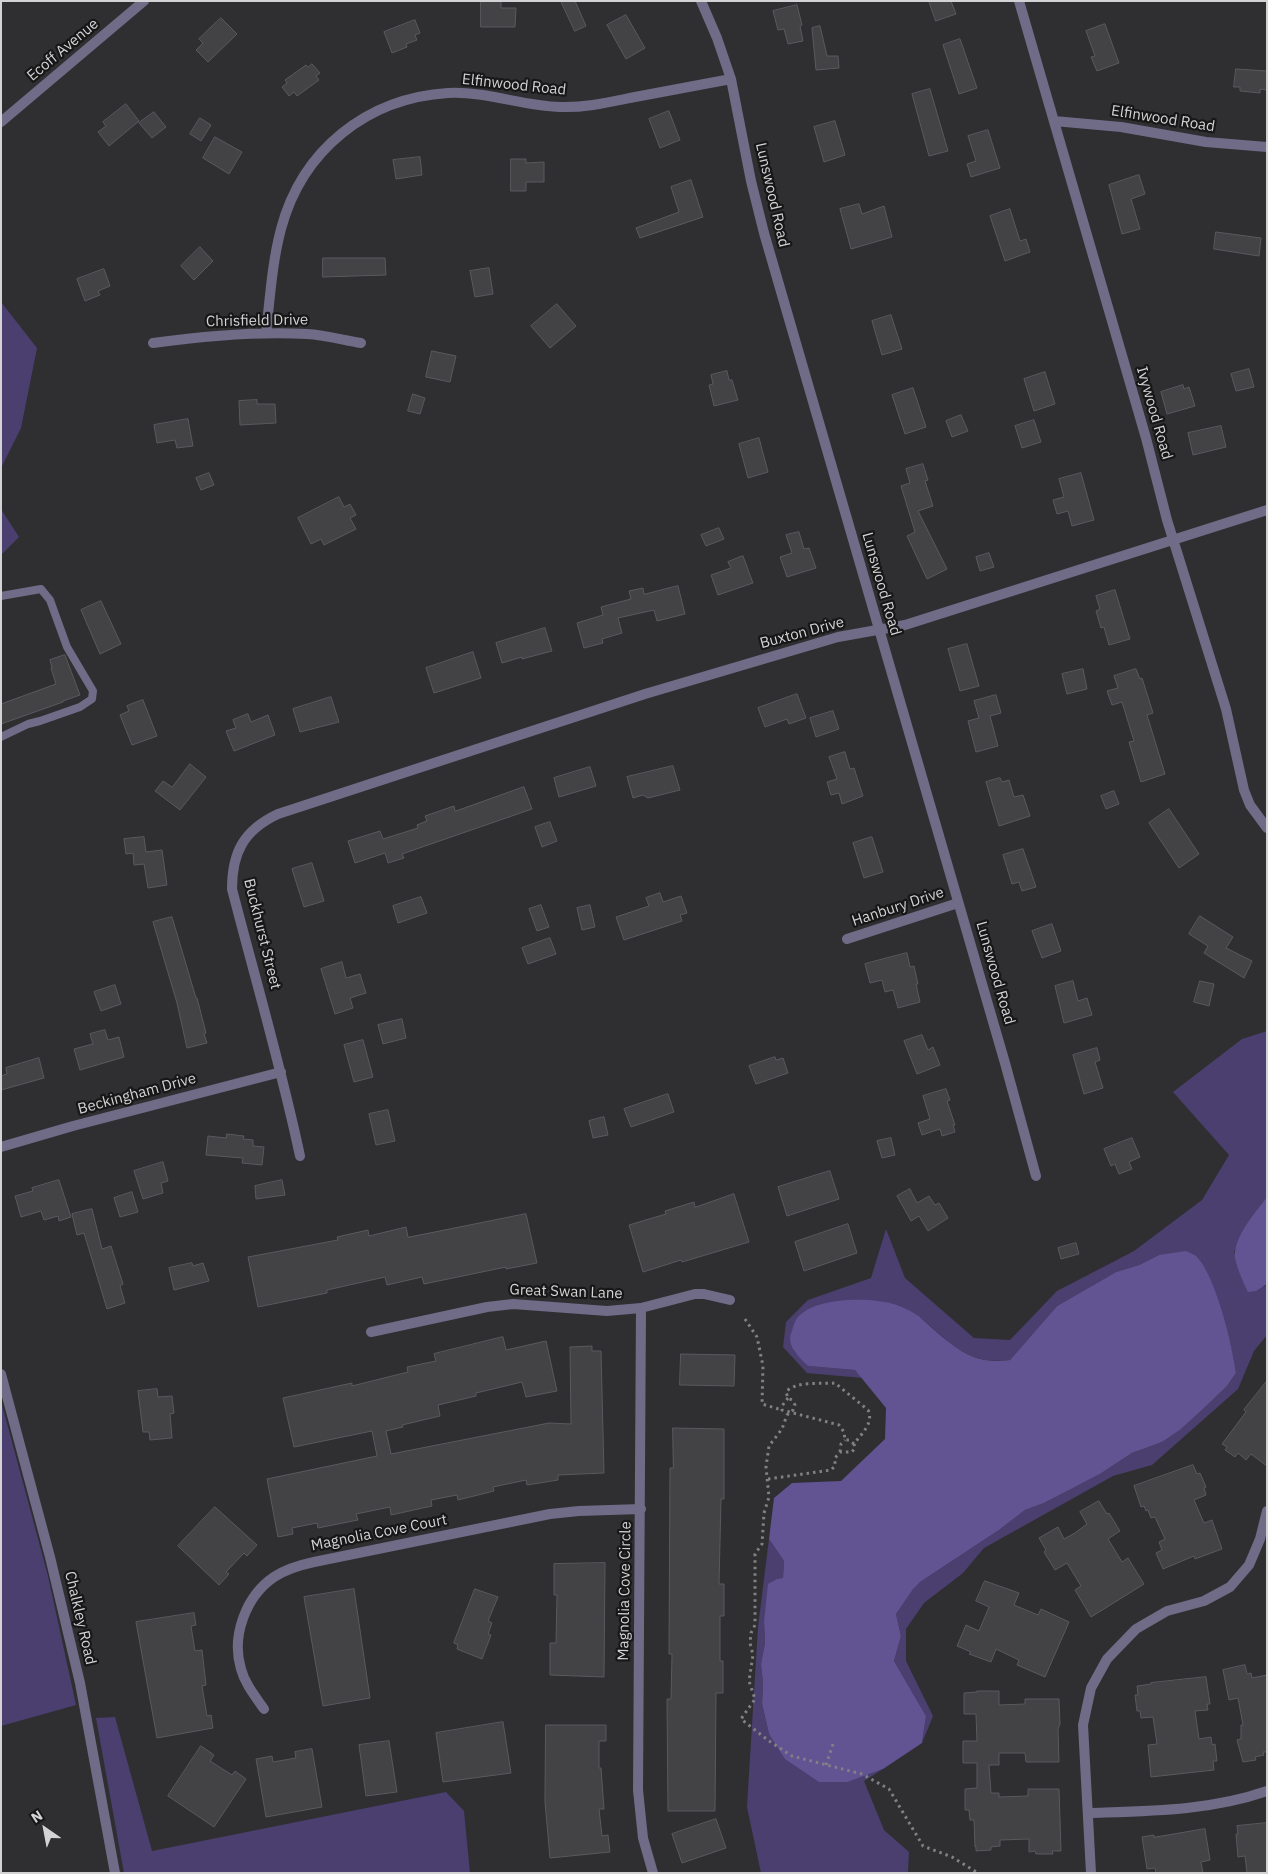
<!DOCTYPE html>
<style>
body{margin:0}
#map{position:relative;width:1268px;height:1874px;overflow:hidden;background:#2f2f32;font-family:"IBM Plex Sans",sans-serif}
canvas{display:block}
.frame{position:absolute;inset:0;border:2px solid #d3d3d5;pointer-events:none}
.north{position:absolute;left:20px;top:1804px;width:50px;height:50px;-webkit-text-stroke:4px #171718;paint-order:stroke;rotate:327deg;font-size:14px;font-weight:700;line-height:20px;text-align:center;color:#d3d3d5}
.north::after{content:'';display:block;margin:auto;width:18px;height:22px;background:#d3d3d5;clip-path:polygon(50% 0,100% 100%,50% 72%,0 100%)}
</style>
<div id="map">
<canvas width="1268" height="1874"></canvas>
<div class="frame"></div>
<div class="north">N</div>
</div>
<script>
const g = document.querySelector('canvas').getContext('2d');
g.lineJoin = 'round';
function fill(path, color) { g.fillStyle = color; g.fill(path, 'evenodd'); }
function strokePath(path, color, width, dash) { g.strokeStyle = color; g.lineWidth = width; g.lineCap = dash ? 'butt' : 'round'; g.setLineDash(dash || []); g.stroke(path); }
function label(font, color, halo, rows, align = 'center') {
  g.font = font + ' "IBM Plex Sans",sans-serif'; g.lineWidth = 4.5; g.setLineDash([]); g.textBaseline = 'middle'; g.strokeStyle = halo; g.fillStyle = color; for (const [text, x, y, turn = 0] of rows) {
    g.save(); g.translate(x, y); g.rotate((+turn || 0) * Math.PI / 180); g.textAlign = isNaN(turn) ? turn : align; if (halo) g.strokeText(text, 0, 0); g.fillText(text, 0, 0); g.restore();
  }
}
const green = new Path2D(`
 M1 302 37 348 21 428 1 468Z
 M1 509 19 537 1 555Z
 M1267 1031V1197L1242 1234 1234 1253 1264 1287 1267 1284V1335L1254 1351 1238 1389 1152 1465 1113 1476 984 1548 963 1573 924 1603 906 1629V1661L933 1716 922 1743 926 1716 894 1661 901 1636 896 1614 913 1588 920 1582 999 1530 1025 1510 1044 1503 1100 1474 1132 1453 1162 1442 1180 1430 1202 1410 1227 1386 1236 1373C1230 1333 1217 1294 1198 1257L1159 1255 1139 1265 1116 1272 1057 1306 1010 1360C964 1366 950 1340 918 1316 912 1311 904 1308 897 1305L794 1351 808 1366 855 1370 863 1378 807 1373 783 1347 786 1322 808 1300 871 1278 886 1229 905 1278 974 1338 1010 1340 1057 1291 1134 1251 1202 1200 1229 1155 1173 1092 1242 1039Z
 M1 1401 48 1576 76 1705 1 1726Z
 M769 1539 784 1561 783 1578 764 1622 765 1643 761 1664 763 1684 762 1704 769 1734 774 1741 848 1782 883 1769 864 1781 884 1830 909 1852 908 1873H761L747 1807 758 1627Z
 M115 1717 152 1851 446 1792 464 1811 470 1873H124L96 1718Z`);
const water = new Path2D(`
 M1267 1197V1284L1256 1291 1248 1292C1244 1284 1233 1260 1235 1252 1238 1232 1255 1213 1267 1197Z
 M1186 1251C1190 1253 1196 1255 1199 1259 1217 1283 1232 1343 1236 1373L1227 1386 1202 1410 1180 1430 1162 1442 1132 1453 1100 1474 1044 1503 1025 1510 999 1530 920 1582 913 1589 896 1614 901 1636 894 1661 926 1716 922 1743 883 1769 848 1782H819L785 1759 769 1734 762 1704 763 1684 761 1664 765 1643 764 1622 768 1584 777 1579 783 1578 784 1561 769 1539 774 1498 792 1483 841 1481 885 1439 886 1408 855 1370 808 1366C799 1357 785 1345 792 1331 793 1327 795 1320 798 1317 817 1296 873 1297 897 1305 903 1307 909 1310 914 1313 921 1317 926 1323 932 1328 958 1350 974 1365 1010 1360L1057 1306 1116 1272 1139 1265 1159 1255Z`);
const building = new Path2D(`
 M481 1H501V8H516L515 27H481Z
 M561 1H575L586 26 575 31Z
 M929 1H951L956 14 936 21Z
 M797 5 802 25 800 26 803 41 788 44 784 29 778 30 773 11Z
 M626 15 645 48 626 59 607 25Z
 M221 18 237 34 208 62 196 50 203 43 199 39Z
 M415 20 420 33 415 35 417 40 406 44 407 47 392 53 384 32Z
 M1105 24 1119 63 1097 71 1091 57 1095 56 1086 31Z
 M820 26 827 56H838L839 68 816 70 812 28Z
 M960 39 977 88 959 94 943 45Z
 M312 64 320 73 316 76 319 80 297 96 294 92 289 96 282 87 287 83 285 80 306 65 308 67Z
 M1236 69 1267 71V90L1260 89V93L1240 91V87H1234Z
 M930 89 948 151 929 156 912 94Z
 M126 104 139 121 109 146 98 132 106 126 103 122Z
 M669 111 680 140 660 148 649 119Z
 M154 112 166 127 152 138 139 123Z
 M200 118 211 125 201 141 190 134Z
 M835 121 845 155 824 162 814 127Z
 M988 130 1000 168 971 177 967 164 976 161 968 136Z
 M215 137 242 152 229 174 203 158Z
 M420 157 422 175 396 179 393 160Z
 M511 159H526V163L544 162V182H526V191H511Z
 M1139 175 1145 194 1131 199 1140 229 1122 234 1109 185Z
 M691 180 703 217 640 238 636 228 679 212 671 187Z
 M859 204 862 214 884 206 892 237 851 249 840 209Z
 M1010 209 1020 241 1026 239 1030 252 1005 261 990 216Z
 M1216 232 1261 238 1259 256 1214 249Z
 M200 247 213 261 194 280 181 266Z
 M323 258H385L386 275 323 277Z
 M489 268 493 294 475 297 470 271Z
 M104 269 110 286 98 291 100 295 85 301 77 279Z
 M557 304 576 326 550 348 531 326Z
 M891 315 902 349 882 355 872 321Z
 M432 351 456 356 450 382 426 377Z
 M1249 369 1254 387 1236 391 1231 374Z
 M727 371 729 380H732L738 400 714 406 709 385 713 384 711 375Z
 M1045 372 1055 404 1034 411 1024 379Z
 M1183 385 1184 389 1189 387 1195 406 1167 414 1161 392Z
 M913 388 926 427 905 434 892 395Z
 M413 394 425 398 420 414 408 411Z
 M257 400V404H275L276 423 240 425 239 401Z
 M961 415 968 431 952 437 946 421Z
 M188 419 193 446 177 448 175 440 157 443 154 425Z
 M1034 420 1041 442 1022 448 1015 426Z
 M1221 426 1226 447 1193 455 1188 433Z
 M759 438 768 472 748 478 739 444Z
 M923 464 928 480 925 481 933 506 918 511 947 569 927 579 907 536 915 532 901 486 910 483 906 469Z
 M209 473 214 485 201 490 196 478Z
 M1081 473 1094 520 1072 526 1068 511 1057 514 1053 500 1064 497 1059 479Z
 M339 497 344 507 350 504 356 515 350 518 356 529 324 545 321 539 311 544 298 518Z
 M719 528 724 539 706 546 701 535Z
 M799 532 804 549 809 548 816 568 787 577 780 557 792 553 786 535Z
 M989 553 994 567 980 571 976 557Z
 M743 556 753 583 718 595 711 575 731 568 728 562Z
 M678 586 685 614 657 621 654 610 618 618 622 633 602 639 603 643 584 648 577 623 603 615 601 607 631 599 629 591 643 588 644 594Z
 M1115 590 1130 639 1109 645 1104 627 1101 628 1096 611 1100 609 1096 596Z
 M101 601 121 644 100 654 81 610Z
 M545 628 552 651 522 659V657L502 663 496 643Z
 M967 644 979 686 960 691 948 649Z
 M473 652 481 678 434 693 426 668Z
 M65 655 80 695 63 701V702L1 724V704L56 684 51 668H52L50 660Z
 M1083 669 1087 689 1067 694 1062 674Z
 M1136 669 1140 679 1142 678 1153 713 1147 715 1165 774 1141 782 1129 742 1134 741 1122 702 1112 705 1107 691 1118 688 1114 676Z
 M797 694 806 718 789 724 787 719 765 727 758 708Z
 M996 695 1001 713 990 716 998 746 976 752 968 721 979 718 974 701Z
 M331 697 339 722 300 732 293 709Z
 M143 700 157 736 132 745 120 715 129 711 127 706Z
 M833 711 839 729 816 737 810 718Z
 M248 714 251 722 268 715 275 735 234 751 226 731 236 728 233 720Z
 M845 752 850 769 854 768 863 796 842 804 839 793 831 795 827 782 837 779 829 757Z
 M190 764 206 777 180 810 155 791 163 781 172 787Z
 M673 766 680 790 648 798 643 795 633 798 627 777Z
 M590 767 596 786 559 797 554 778Z
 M1000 778 1002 782 1009 780 1014 797 1023 795 1030 816 999 826 986 782Z
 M524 787 532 809 402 854 404 858 388 863 385 853 355 863 348 841 380 831 383 839 418 828 417 825 427 821 425 816 454 806 455 811Z
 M1114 791 1119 804 1106 809 1101 796Z
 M1169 809 1199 854 1179 868 1149 823Z
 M550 822 557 841 542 847 535 827Z
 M144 837 146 852 162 850 167 885 148 888 144 864 134 865 133 853 126 854 124 839Z
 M872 837 883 872 864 878 853 843Z
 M1023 849 1036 887 1022 891 1019 882 1012 884 1003 855Z
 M312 863 324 901 304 907 292 869Z
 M660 893 663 902 681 896 687 913 680 915 682 921 624 940 616 917 649 906 646 898Z
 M421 897 427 913 398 923 393 906Z
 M541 905 549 927 537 931 529 909Z
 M590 905 595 927 582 930 577 908Z
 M1200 916 1233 937 1226 948 1252 961 1244 978 1204 953 1208 946 1189 934Z
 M172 917 196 998H197L206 1033 204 1034 207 1043 187 1048 177 1003 153 922Z
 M1052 924 1061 951 1042 958 1032 931Z
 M550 938 556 954 528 964 522 948Z
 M907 953 910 967 914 966 918 984H916L920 1002 898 1008 893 990 885 992 882 980 870 983 865 964Z
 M342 962 346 978 360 974 366 993 350 998 353 1008 335 1014 321 969Z
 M1073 981 1078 1001 1087 998 1092 1015 1064 1023 1055 986Z
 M1200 981 1214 984 1209 1006 1194 1002Z
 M115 985 121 1004 101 1011 94 992Z
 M402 1019 406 1038 383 1044 378 1025Z
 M105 1030 108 1040 119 1037 124 1057 80 1070 74 1049 93 1044 90 1034Z
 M922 1035 928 1050 933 1047 940 1065 917 1074 904 1041Z
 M363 1040 373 1077 354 1082 344 1045Z
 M1097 1048 1100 1060 1095 1062 1103 1088 1084 1094 1073 1055Z
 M775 1057 776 1060 783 1058 788 1073 756 1084 749 1066Z
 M39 1058 44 1078 1 1090V1076L7 1074 6 1068Z
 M946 1089 950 1100 947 1101 955 1125H953L955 1132 942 1136 940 1129 922 1135 918 1123 930 1119 923 1096Z
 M668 1094 674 1112 631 1127 624 1109Z
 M388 1110 395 1141 376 1145 369 1114Z
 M604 1117 608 1135 593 1138 589 1121Z
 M227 1134 244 1136 243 1139 253 1140V1146L264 1147 262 1165 242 1163 243 1158 206 1155 208 1136 226 1138Z
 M891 1138 895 1155 882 1158 877 1141Z
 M1132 1138 1140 1157 1129 1162 1132 1169 1119 1174 1115 1164 1111 1166 1104 1149Z
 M163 1162 168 1181 161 1183 163 1193 143 1199 134 1171Z
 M830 1171 839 1199 787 1216 778 1187Z
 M59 1180 71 1217 59 1221 58 1216 44 1220 41 1211 21 1217 15 1196 33 1191 32 1188Z
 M282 1180 285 1195 256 1199 255 1186Z
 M910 1189 917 1203 929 1196 935 1205 939 1203 948 1218 928 1231 919 1216 911 1221 897 1196Z
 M132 1192 138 1212 120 1217 114 1198Z
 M734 1194 749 1242 682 1262 681 1260 643 1272 629 1225 666 1214 665 1211 694 1202 695 1207Z
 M92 1209 102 1249 111 1246 123 1284 120 1286 125 1303 107 1309 84 1233 77 1235 72 1214Z
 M526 1214 537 1263 506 1269V1267L424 1284 422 1277 387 1285 385 1277 327 1290V1293L258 1307 248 1257 338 1240 337 1237 368 1230 369 1236 406 1227 408 1237Z
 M848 1224 857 1253 804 1271 795 1242Z
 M1076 1243 1079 1254 1061 1259 1058 1248Z
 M192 1263 193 1266 203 1263 209 1281 174 1290 169 1268Z
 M503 1337 506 1350 546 1341 557 1391 526 1397 522 1382 476 1393V1396L438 1405 440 1416 402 1425 403 1427 386 1431 391 1454 549 1423 571 1424 570 1347 592 1346V1351H601L604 1473 558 1475V1480L527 1485 526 1480 493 1487 494 1491 458 1500 457 1495 431 1500 432 1506 391 1515 390 1507 356 1514 358 1520 318 1528 317 1523 292 1528 293 1534 278 1537 267 1479 377 1456 372 1431 294 1447 283 1398 352 1383V1386L408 1372 407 1367 436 1361 434 1354Z
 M681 1354 735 1355 734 1386 680 1385Z
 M1267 1381V1466L1251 1454 1246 1460 1238 1453 1235 1457 1225 1450 1227 1447 1222 1444 1246 1412 1244 1410Z
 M157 1389 158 1397 172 1396 174 1413 170 1414 172 1438 150 1440 149 1432H143L138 1391Z
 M673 1428 724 1429V1499H721L719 1584H724V1616H720V1661H723V1693H716L715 1811H668L667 1699H671L672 1654H669L670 1468H673Z
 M1193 1465 1197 1474 1200 1473 1206 1487 1204 1488 1206 1495 1194 1500 1204 1523 1212 1520 1222 1549 1195 1559 1194 1556 1163 1569 1156 1553 1162 1550 1159 1542 1165 1539 1155 1517 1151 1518 1148 1510 1146 1511 1144 1506 1141 1507 1134 1486Z
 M1099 1501 1107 1514 1109 1513 1120 1531 1108 1539 1122 1562 1128 1558 1144 1584 1091 1617 1075 1590 1081 1586 1067 1563 1055 1570 1044 1552 1046 1550 1039 1538 1058 1527 1064 1539 1075 1533 1087 1524 1080 1512Z
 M215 1507 257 1545 247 1556 244 1553 226 1572 229 1574 219 1585 178 1546Z
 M605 1563 604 1677 550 1675V1643H556L557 1595H554V1564Z
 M985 1581 1019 1593 1014 1605 1038 1615 1041 1609 1069 1622 1045 1677 1017 1665 1019 1660 996 1649 991 1662 969 1654 971 1652 957 1646 966 1625 979 1631 989 1607 976 1601Z
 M354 1589 370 1698 323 1706 304 1597Z
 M475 1589 498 1597 488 1621 492 1623 488 1634 491 1635 482 1659 457 1649 458 1645 454 1643Z
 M194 1613 196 1625 191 1626 195 1651 202 1650 206 1685 202 1686 207 1716 211 1715 213 1728 157 1738 136 1622Z
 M1245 1665 1247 1674 1251 1673 1252 1678 1267 1675V1752H1263L1264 1755 1255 1757 1256 1760 1243 1762 1237 1740 1241 1739V1725H1243L1238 1698 1229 1700 1223 1670Z
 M1206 1677 1210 1704H1207L1208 1710 1195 1711 1199 1739 1211 1737 1212 1745 1215 1744 1217 1761H1213L1214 1770 1151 1777 1148 1745 1157 1744 1153 1717 1141 1718 1140 1711H1137L1135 1695H1138L1137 1686 1151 1684V1683Z
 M977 1691H999V1705L1025 1704V1699H1059L1060 1724 1058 1729 1059 1762H1026L1025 1753H999V1765H989L991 1793H999V1797L1028 1796V1789H1059L1061 1851H1052L1053 1854H1036L1035 1851 1029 1852V1839L1000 1840V1846L991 1847V1850L976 1851V1847H975L974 1820H970L969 1810H965V1789L977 1788V1763H963V1741H977L976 1714H964V1693L977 1692Z
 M503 1722 511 1773 443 1782 436 1733Z
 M546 1725H606V1741H599V1768H601L604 1809H599L602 1836 608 1835 610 1852 550 1858 545 1802Z
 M389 1741 397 1792 366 1796 359 1745Z
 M201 1746 214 1755 210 1761 232 1775 235 1771 246 1779 214 1827 168 1796Z
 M312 1749 322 1807 266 1817 256 1759 272 1756 273 1762 296 1758 295 1752Z
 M716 1819 726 1848 682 1863 672 1834Z
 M1267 1823V1873H1247L1245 1856 1238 1857 1236 1834H1238L1237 1826Z
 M1205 1829 1210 1860 1201 1862 1203 1873H1156L1155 1868 1147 1869 1142 1837 1154 1835V1837Z`);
const path = new Path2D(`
 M745 1319 757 1337 763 1366 762 1404 782 1410
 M788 1398 782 1406V1410L839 1425 844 1432 845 1440H849L854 1444
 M840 1452 841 1444 845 1440
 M768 1479 831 1470 835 1466V1458L840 1452H852L855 1448 854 1444C862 1433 874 1423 868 1410L835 1383C821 1384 795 1381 786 1392L788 1398 792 1400 795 1405 793 1410 787 1415 782 1429 769 1446 766 1467 769 1497 764 1513 762 1544 755 1554V1625L751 1633 750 1643 753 1655 749 1681 755 1699 741 1719 769 1741 792 1756 862 1774 889 1789 923 1846 952 1857 978 1873
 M826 1765 834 1741`);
const service = new Path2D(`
 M1 596 41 589 50 600 67 647 93 691 92 699 80 707 40 721 28 724 1 737`);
const minor = new Path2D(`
 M701 1 717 38 731 79 751 181 764 233 1005 1063 1036 1176
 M1019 1 1146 438 1167 520 1226 709 1244 790 1250 805 1267 828
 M1054 121 1121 127 1206 142 1267 147
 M266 333C270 298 272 263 281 229 302 150 367 98 448 93 486 91 522 106 560 107 585 108 610 102 635 97 667 91 699 85 731 79
 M153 343C204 336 256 331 307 334 325 335 343 340 361 343
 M847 939 958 903
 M1 1147 73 1126 281 1072
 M300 1156C281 1066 255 978 232 889 232 852 244 830 278 814L645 694 838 637 905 625 1267 510
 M641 1308 638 1790 643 1838 653 1873
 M371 1332 487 1307 513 1304 607 1311 641 1308 695 1294H704L730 1300
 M264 1709C255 1696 245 1684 241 1669 231 1636 246 1596 274 1577 286 1569 300 1565 314 1562L550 1514 579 1511 641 1509
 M1089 1813C1150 1811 1209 1811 1267 1791
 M1091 1873 1083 1725 1091 1688 1107 1659 1136 1629 1167 1611 1204 1601 1230 1587 1249 1565 1260 1539 1267 1511`);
const tertiary = new Path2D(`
 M1 122 144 1
 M1 1374 50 1557 80 1683 115 1873`);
const streetNames = [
 ["Ecoff Avenue",63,50,-40],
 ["Elfinwood Road",514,85,6],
 ["Elfinwood Road",1163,119,9],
 ["Lunswood Road",772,195,77],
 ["Chrisfield Drive",257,321,-1],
 ["Ivywood Road",1154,413,74],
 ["Lunswood Road",881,584,74],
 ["Buxton Drive",802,633,-15],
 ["Hanbury Drive",898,907,-18],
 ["Buckhurst Street",262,934,76],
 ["Lunswood Road",995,973,74],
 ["Beckingham Drive",137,1094,-15],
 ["Great Swan Lane",566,1292,2],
 ["Magnolia Cove Court",379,1533,-11],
 ["Magnolia Cove Circle",625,1591,-89],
 ["Chalkley Road",80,1618,77]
];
fill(green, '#4a3f6f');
fill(water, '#625392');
fill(building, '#434346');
strokePath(building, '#5a595d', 1);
strokePath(path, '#818183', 3, [2.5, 4]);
strokePath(service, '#706b87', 8);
strokePath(minor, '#706b87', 10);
strokePath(tertiary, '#706b87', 10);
label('15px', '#d3d3d5', '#171718', streetNames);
</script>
